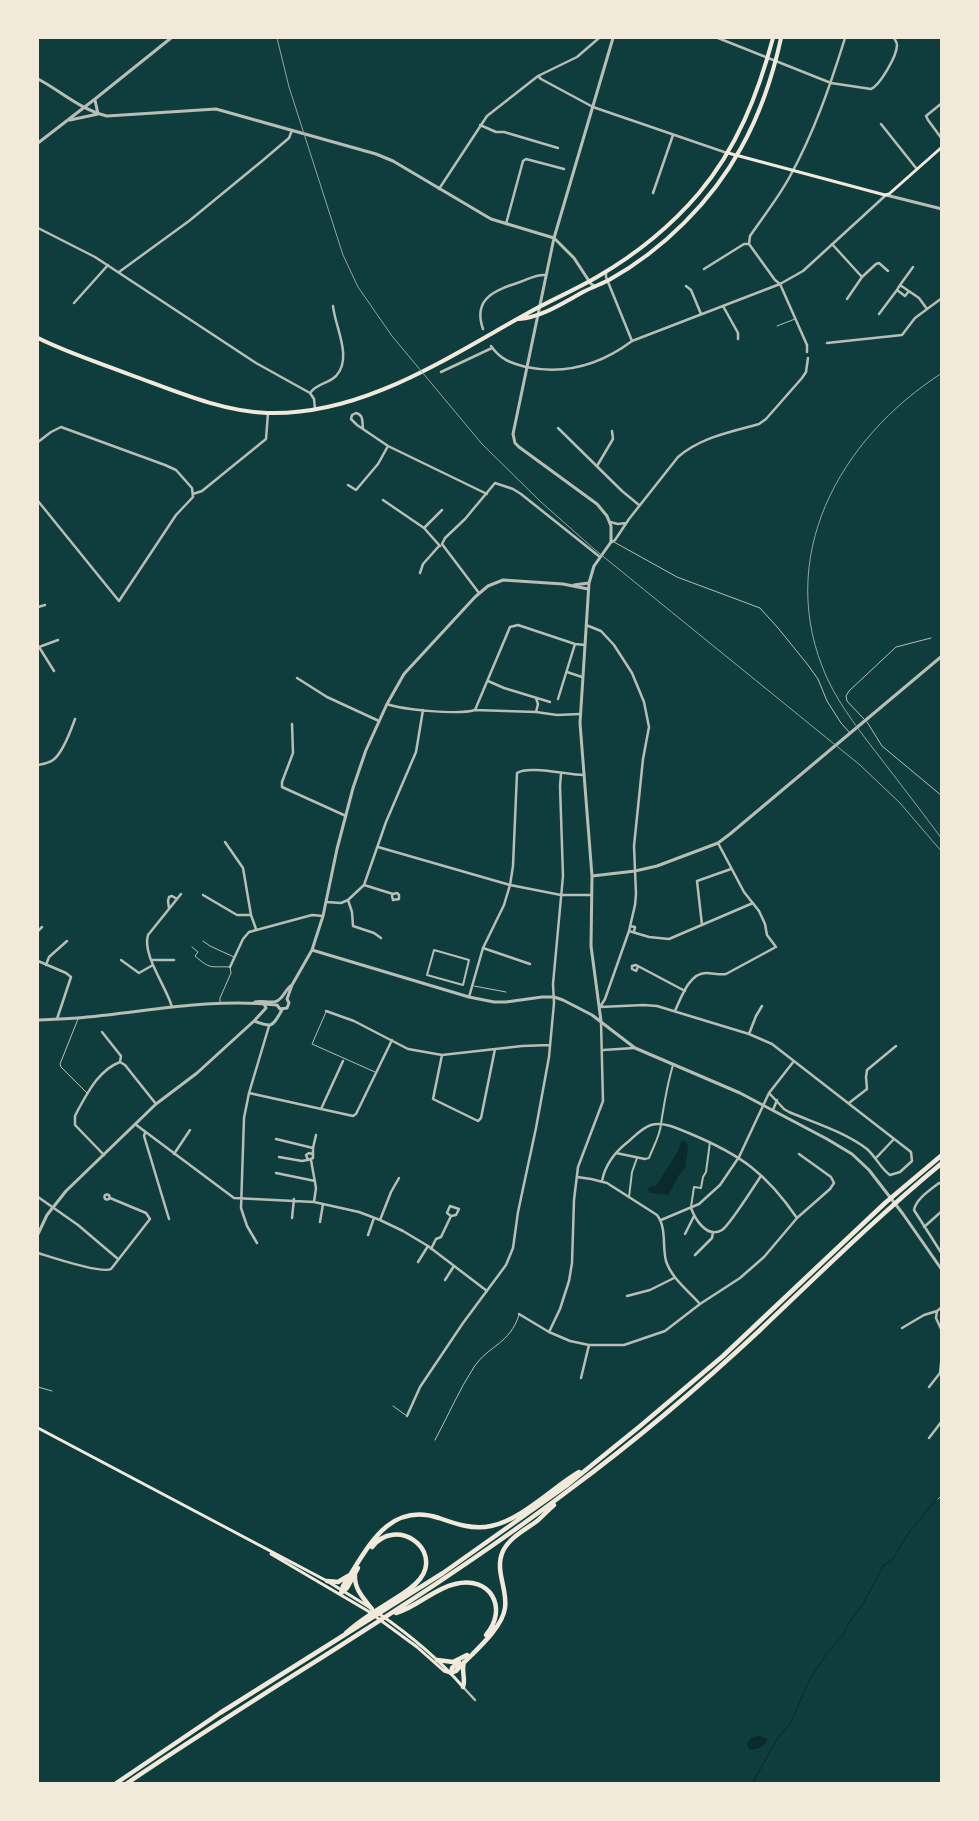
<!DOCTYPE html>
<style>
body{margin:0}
#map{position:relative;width:979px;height:1821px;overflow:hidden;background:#0f3d3e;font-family:Raleway,sans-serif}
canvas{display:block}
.frame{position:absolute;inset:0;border:39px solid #f1e9da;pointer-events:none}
</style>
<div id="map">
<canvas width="979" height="1821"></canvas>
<div class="frame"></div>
</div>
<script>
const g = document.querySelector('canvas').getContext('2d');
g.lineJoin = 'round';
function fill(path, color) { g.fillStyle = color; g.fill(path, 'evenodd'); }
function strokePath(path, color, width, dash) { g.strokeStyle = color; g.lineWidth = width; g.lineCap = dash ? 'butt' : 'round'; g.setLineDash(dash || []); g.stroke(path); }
const water = new Path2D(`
 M682 1140 686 1142 688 1147 685 1169C677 1174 674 1187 668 1195L650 1193 647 1189 652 1186H656L677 1153Z
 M760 1736 767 1739C766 1747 757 1749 750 1750L747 1746 748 1741 752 1737Z`);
const stream = new Path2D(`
 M752 1784 777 1739 791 1722 809 1681 825 1656 843 1635 848 1624 863 1604 883 1566 892 1560 908 1534 942 1492`);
const service = new Path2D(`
 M777 326 795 319
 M614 542 677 577 760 608 778 628 808 665 818 679 827 701 841 723 850 733
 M864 719 847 701 846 696 849 691 896 647 931 638
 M867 722 882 746 942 796
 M203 941 210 946 234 957
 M192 947 198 952 195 956C211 970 210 966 230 967L231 973 220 998V1002
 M474 986 506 992
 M326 1012 312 1044 375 1072
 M78 1019 60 1064 61 1067 87 1093
 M38 1387 52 1391
 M393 1406 407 1416
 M435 1440C448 1416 459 1390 474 1367 489 1345 510 1344 519 1315
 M938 1499 942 1495`);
const pedestrian = new Path2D(`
 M434 950 469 960 463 985 427 975Z
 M645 1159 649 1158C653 1147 660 1136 661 1124 664 1104 667 1085 673 1065
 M629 1197 632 1172 637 1158
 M691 1207 694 1187 701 1188 703 1177 706 1172 710 1142`);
const minor = new Path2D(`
 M718 38 831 83 871 89C880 85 897 56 897 45 897 42 895 40 894 38
 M538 76 541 79 593 107 727 153
 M942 103 926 116 928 120 942 139
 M881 124 916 168
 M480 125 496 132H504L558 148
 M439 189 487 116 538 76 577 57 599 38
 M653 193 673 135
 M506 224 523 161 526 159 564 169
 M38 228 95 257 256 363 310 393 314 399 315 409
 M749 244 750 236C763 217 778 198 789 178 814 133 830 86 845 38
 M749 244 775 280 780 284 807 345V352
 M832 244 862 277
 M704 269 744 244H749
 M119 272 189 221 262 161 289 138 292 130
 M606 273V277L632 341
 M900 285 913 267
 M686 286 691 290 701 314
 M909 291 905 296 897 290 900 285 919 298 927 309
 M847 299 862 277 876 264 879 263 888 271
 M74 303 108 265
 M723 306 738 333V339
 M879 314 897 290
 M483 329C472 298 496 290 520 282 529 279 536 274 546 275
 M827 343 902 335 915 318 942 298
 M491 346C500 359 510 363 526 367 565 375 600 365 632 341L780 284 803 271 886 195
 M441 372 492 348
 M310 393C317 383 328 384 336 376 353 358 335 327 333 306
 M558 428 622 491 639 505
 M363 429C362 422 364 415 356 413L352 415 351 419 357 425 388 446 487 494
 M38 442 51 432 61 427 165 465 176 470 192 488 193 497 176 515 119 601 38 501
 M597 466 613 439 612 431
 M348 485 356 490 378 464 388 446
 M193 494 202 491 266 439 268 413
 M383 500 424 528 440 546
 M610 522 618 524 626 523
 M424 528 442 510
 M612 542 615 540 629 519 678 457C701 437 731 432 759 424L766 419 802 378 806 372 808 358
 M420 573 423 564 439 546
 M479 593 442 544 445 538 465 519 495 483 513 489 521 494 600 557
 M38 607 45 605
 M586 625 601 631 614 645 632 673 644 702 649 727 643 759 634 846 636 894 635 905 629 931 605 999 600 1007
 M54 671 39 647 58 640
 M567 672 582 677
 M297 678 327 697 379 721
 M488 681 504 688 550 702
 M558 699 575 644
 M387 704C404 710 458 715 475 710L510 627 518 625 575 644 585 645
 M475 710 536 712 557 715 580 714
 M536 712 538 704 536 698
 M292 724 293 753 282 782V787L346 816
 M38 765C43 764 49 763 53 760 63 753 71 730 75 719
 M225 842 243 868 251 915 256 929
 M718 843 744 892 759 911 765 924 767 935 776 947
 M378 847 510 885 561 895H591
 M364 885 393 894 397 893 399 895V899L393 900 392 896 393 894
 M203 895 237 915H251
 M348 900 352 912 353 926 374 933 381 938
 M326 902 341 903 348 900 364 885 386 822 416 752 423 710
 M169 908 168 901 169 897 172 896 177 899
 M702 925 697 881 731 869
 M630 926 635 927 634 932
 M38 931 42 927
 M629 931 649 937 669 939 753 903
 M483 948 530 964
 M121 960 139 973 153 965
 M151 960H174
 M38 961 66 973 71 977 57 1019
 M46 965 49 957 67 941
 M230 967 243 939 249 932 312 915 323 916
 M638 967 636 971 632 969V966L636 965 685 991
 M469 997 483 948 504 905 510 885 513 866 517 773C528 765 568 775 584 775
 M172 1007C166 986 142 955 148 935L181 894
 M600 1007 644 1005 657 1006 749 1034 772 1044 911 1152 912 1161 900 1172 890 1175C881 1169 876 1157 867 1149 845 1132 815 1123 789 1112L784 1109 769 1093
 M326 1011 354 1021 408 1049 442 1055 522 1046 550 1045
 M675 1011C681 998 689 973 706 973 713 973 719 975 726 974L774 948
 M102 1032 121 1056 120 1062
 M749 1034 756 1016 762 1006
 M603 1050 634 1048
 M442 1055 433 1099 478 1121 481 1118 495 1049
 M249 1093 353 1116 356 1114 392 1040
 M849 1103 867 1089 866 1077 867 1070 896 1046
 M321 1109 343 1061
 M773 1110 777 1100
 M135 1124 234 1198 314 1202 359 1212 380 1220 403 1231 428 1246 487 1291
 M145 1133 144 1136 169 1219
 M276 1139 313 1148V1158L308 1160 306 1155 309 1153 312 1154
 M313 1148 316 1135
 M616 1153 645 1159
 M174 1154 190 1130
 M104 1155 75 1125V1116L78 1110C88 1092 99 1070 120 1062L125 1065 156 1104
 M279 1157 302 1161 307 1160
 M876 1158 894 1139
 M311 1160 316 1188 314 1202
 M276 1173 315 1181
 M577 1177 591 1179 607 1183 657 1215C667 1228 662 1246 666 1261 672 1279 688 1290 700 1304
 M602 1181C605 1165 616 1151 629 1141 636 1135 642 1128 651 1125 663 1121 679 1129 691 1134 741 1155 766 1173 797 1218
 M942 1184 939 1183C930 1190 916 1199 914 1210L942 1254
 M104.5 1197a2.5 2.5 0 1 1 5 0a2.5 2.5 0 1 1-5 0Z
 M38 1197 78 1225 118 1259
 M691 1208C695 1219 707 1239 722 1230 730 1225 754 1186 761 1176
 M292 1218 294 1199
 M380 1220 391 1192 399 1178
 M661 1220 699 1204 720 1185 739 1157 769 1093 794 1061
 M320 1222 323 1204
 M924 1227 942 1211
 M685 1234 694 1216
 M368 1235 374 1218
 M257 1243 247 1226 241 1208 244 1118 249 1093 269 1026
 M431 1249 436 1239 441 1237 451 1216 456 1215 459 1209 450 1206 447 1213 451 1216
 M38 1253C51 1257 101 1274 111 1269L150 1219 146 1213 110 1198
 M695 1255 712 1238 713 1232
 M418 1262 428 1246
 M445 1280 454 1266
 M627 1296 650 1290 674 1278
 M942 1307 937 1311 936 1318 942 1331
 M519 1314 549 1332 570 1341 589 1345H624L665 1331 700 1304 740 1278 764 1257 797 1218 830 1189 834 1183 831 1177 799 1154
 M902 1328 924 1315 937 1311
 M549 1332 560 1309 569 1281 572 1263 574 1200 578 1167 603 1101 601 1022
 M581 1378 589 1345
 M929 1387 940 1373 942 1354
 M407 1416 420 1387 463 1323 506 1265 513 1248 518 1212 536 1128 549 1057 554 1003 553 984 563 876 560 786 561 774
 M929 1438 942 1421
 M463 1687 475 1700`);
const tertiary = new Path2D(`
 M38 79C61 91 81 110 107 116L216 109 376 154 393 161 491 219 554 238 574 258 591 284 595 286
 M70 120 98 114 95 100
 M38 143 95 99 171 38
 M886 195 942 209
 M574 585 589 583
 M592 876 635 871 657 866 718 843 730 834 942 656
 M312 950 469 997 494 1002H506L542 997H554L563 1000 592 1015 635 1048 740 1093 827 1139 852 1154 869 1170 903 1214 942 1270
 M287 999 292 985 312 950 323 916 337 849 353 788 366 750 387 704 404 674 475 597 488 586 503 580 563 584 588 589
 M255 1002C262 1000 272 1004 277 1001 284 998 285 989 292 985
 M277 1005 280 1009 287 1008 289 1003 287 999
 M38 1020C54 1019 71 1019 87 1017 150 1011 213 998 277 1005
 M254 1021C273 1028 272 1027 282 1010
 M601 1021 591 946 592 876 580 723 589 583 594 566 611 542V526L607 516 597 504 519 447 515 443 513 434 554 238 613 38
 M38 1234 47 1215 66 1191 156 1104 197 1073 254 1021 266 1008 264 1004`);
const secondary = new Path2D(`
 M728 153 885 195 889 194 942 147
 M38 1428 327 1581 369 1607
 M271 1554 368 1611 417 1647 444 1671 450 1673
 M378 1613C410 1635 438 1658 463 1687`);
const primary = new Path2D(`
 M519 319C543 317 564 302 585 291 593 287 601 284 609 280 663 250 712 201 741 148 760 114 773 75 781 38
 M38 338C68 353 100 363 131 375 175 391 220 411 267 413 363 416 448 357 528 313 551 300 575 290 597 277 635 255 671 226 699 193 737 148 758 94 773 38`);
const motorway = new Path2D(`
 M355 1575C354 1589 364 1599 372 1609
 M327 1581 338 1582 348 1576
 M341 1593 343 1586C367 1550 387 1501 439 1518 456 1524 473 1530 491 1526 521 1520 552 1488 579 1472
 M341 1593 347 1588 358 1568
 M396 1613C417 1607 433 1589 455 1584 490 1575 509 1608 486 1635
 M346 1633C360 1620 377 1610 393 1600 403 1594 413 1588 420 1579 443 1549 396 1516 372 1547
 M437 1660 453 1662 467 1655
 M451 1673 456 1671C470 1655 502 1630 505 1608 508 1589 494 1570 503 1551 510 1537 525 1530 537 1521 543 1516 548 1510 554 1505
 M451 1673 452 1668 459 1662
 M463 1687C466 1679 461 1671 464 1662
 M115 1784 220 1713 443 1573 566 1486 639 1427 723 1356 885 1203 942 1155
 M126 1784C273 1684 428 1597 569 1490 635 1441 699 1387 759 1331 819 1274 878 1216 942 1163`);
const rail = new Path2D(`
 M277 38 289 87 343 255 358 287 392 336 482 444 541 502 594 549 860 765 900 803 942 852
 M942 373C839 439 773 558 827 678 841 708 862 734 882 760 902 786 922 812 942 839`);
fill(water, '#0a2a2b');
strokePath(stream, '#0a2a2b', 1);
strokePath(service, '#b8beb3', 1);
strokePath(pedestrian, '#b8beb3', 2);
strokePath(minor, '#b8beb3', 2.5);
strokePath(tertiary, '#b8beb3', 3);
strokePath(secondary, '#f1e9da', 3);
strokePath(primary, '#f1e9da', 4);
strokePath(motorway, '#f1e9da', 4.5);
strokePath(rail, '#97a49c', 1);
</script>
